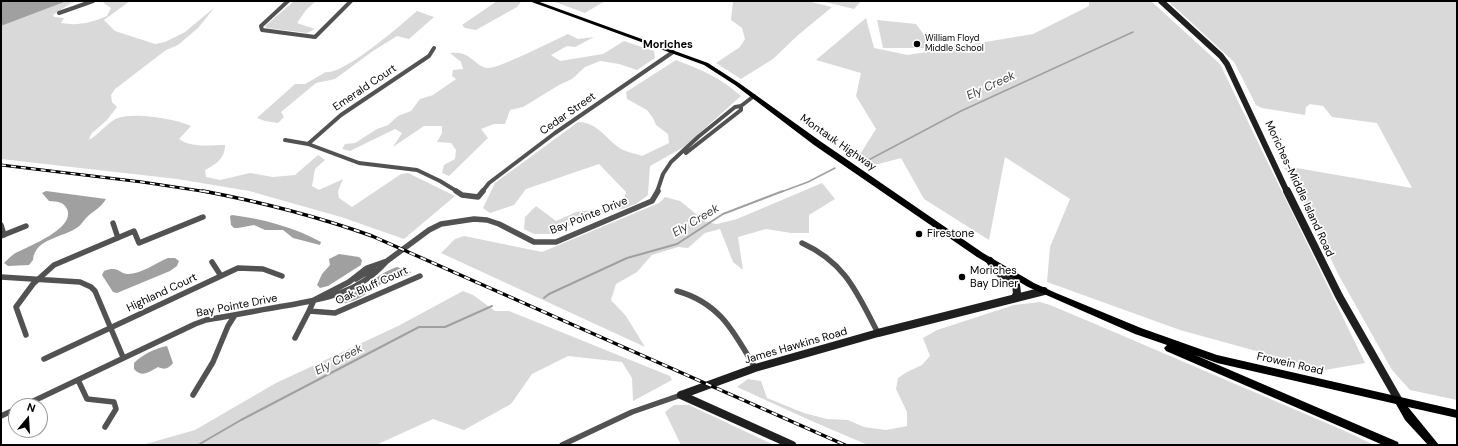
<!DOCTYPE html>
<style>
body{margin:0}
#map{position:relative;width:1458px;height:446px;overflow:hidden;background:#fff;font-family:"DM Sans",sans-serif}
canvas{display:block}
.frame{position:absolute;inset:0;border:2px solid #000;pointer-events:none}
.north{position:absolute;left:8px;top:398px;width:40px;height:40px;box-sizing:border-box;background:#fff;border:1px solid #999;border-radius:50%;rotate:18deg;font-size:11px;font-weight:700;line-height:16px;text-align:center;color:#000}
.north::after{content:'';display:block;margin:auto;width:14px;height:18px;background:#000;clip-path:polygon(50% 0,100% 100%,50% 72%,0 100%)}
</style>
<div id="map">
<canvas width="1458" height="446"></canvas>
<div class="frame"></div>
<div class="north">N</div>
</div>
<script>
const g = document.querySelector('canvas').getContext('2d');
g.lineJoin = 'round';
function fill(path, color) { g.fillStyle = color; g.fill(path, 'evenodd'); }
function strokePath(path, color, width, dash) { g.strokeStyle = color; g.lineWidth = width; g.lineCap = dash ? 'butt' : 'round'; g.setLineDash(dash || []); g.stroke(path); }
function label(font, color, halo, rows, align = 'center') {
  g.font = font + ' "DM Sans",sans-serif'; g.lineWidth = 3.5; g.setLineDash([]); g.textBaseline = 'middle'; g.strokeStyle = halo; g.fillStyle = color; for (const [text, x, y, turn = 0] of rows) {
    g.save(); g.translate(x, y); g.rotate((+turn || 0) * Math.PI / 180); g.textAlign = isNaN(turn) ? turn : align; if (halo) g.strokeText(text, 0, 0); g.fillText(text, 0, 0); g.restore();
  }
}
const green = new Path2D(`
 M67 1H80L71 3 53 15 54 17 64 18 61 23C77 26 91 23 107 16L111 8 101 1H130L104 20 115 31 155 44 165 42 185 32 215 7 198 28 178 45 166 50 115 89 111 95 112 102 117 107 107 120 91 134 89 140C98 135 109 121 118 118 135 112 176 119 191 126L179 139C191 148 210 145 225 145 225 159 216 164 205 170L206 177 220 180 250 173 273 177 295 175 318 155 325 160 315 169 312 186 319 190 343 179 338 191 339 198 352 207 401 174 408 173 455 196 404 239 341 217 249 191 177 179 1 159V26Z
 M294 1H316L306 10 297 23 315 29 307 33 267 28 265 26Z
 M497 1H518L521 2 517 7 476 30 465 28 462 25Z
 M556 1H605L585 13 555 2Z
 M733 1H807L832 7 797 36 773 59 741 79 716 63 740 47 745 39 742 28 731 20Z
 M821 1H861L854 9Z
 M1089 1H1151L1220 64 1365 363 1325 370 1180 330 1047 282 1050 247 1070 199 1005 157 989 240 924 199 901 158 875 165 859 156 876 129 856 96 861 73 816 60 866 18 874 48 908 55 1033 34 1089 6Z
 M1168 1H1457V400L1410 390 1392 370 1338 274 1292 177 1284 168 1291 167 1412 188 1377 123 1332 117 1323 106 1310 104 1306 107 1305 115 1262 108 1256 105 1234 62Z
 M417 11 434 17 409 39 397 36 373 51 335 79 316 83 281 112 284 117 278 123 265 121 257 118 295 84H305L326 72C344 75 402 24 417 11Z
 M877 20 916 24 934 48H883Z
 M568 34 578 39 594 37 575 47 567 46 551 55 560 61 603 54 624 41 654 51 655 58 637 70 619 64 600 61 585 67 572 79 559 85 523 107 510 110 505 124H494L481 129 488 138 449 176 442 173 444 165 455 159 456 150 451 143 437 142 442 133V126H424L393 147 402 133 395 129 350 151 342 149 345 144 355 143 377 129 388 125 398 116 411 111 420 99 433 95 456 79 452 76 453 70 463 69 461 62 450 53C472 50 473 66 488 68 498 69 555 40 568 34Z
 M676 60C700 69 721 78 741 96L684 147 650 166 648 195 636 204 622 209 582 216 558 234H534L524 229 525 217 536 206 556 221 576 212 603 209 623 204 626 192 599 164 526 189 514 205 490 213 483 208 495 183 578 122C596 122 605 137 618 147 624 152 635 153 642 156L669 143 668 134 656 125 653 118 647 110 627 99 626 92Z
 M822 183 835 199 809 215V233H791L766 229 738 237 743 270 733 262 720 229 705 233 688 248 678 247 652 255 637 272 616 284 611 300 626 316 645 347 441 253 455 239 464 236 542 252 659 203 665 197 680 201 706 222 717 224 737 219Z
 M463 291 473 295 495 311H509L670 376 672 380 633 401 632 378 622 362 568 356 532 374 511 404 464 430 433 419 376 445H142L195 430 276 383 398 326Z
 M1040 302 1050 305 1100 326 1345 431 1374 445H868L816 423 737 387 748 379 761 381 767 398 804 413 827 419 848 420 864 427 886 430 907 426V412L896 389 898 378 907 372 922 365 930 356 923 338 937 330 1014 305Z
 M674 405H689L774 445H681L665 412Z`);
const water = new Path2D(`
 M1 1H67L1 26Z
 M46 191 106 199C101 208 93 211 86 218 83 221 81 225 78 227 63 238 35 238 33 260L29 265 8 266 4 263C7 260 10 257 14 254 26 247 76 229 67 209 63 201 57 202 49 201L42 193Z
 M232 215C263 219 294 227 321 242L320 245 293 238 283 230H265L254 225 238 228H234L231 225 230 216Z
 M339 254 359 257 362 260 361 265 328 286 320 288 317 285 322 274 330 265 329 259Z
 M168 258H175L179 261 177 266 170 271 117 293 113 292 102 275 104 271C119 265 119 274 128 274 141 274 156 263 168 258Z
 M397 267 411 272 409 275C401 277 394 277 387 281 368 290 363 301 339 304L336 301C340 296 347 295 353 293 368 285 381 272 397 267Z
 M167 346 173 363C168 369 165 370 158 367 149 372 142 378 134 369V363C142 355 155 348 167 346Z`);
const streamFar1 = new Path2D(`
 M861 164 961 111 1133 32
 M781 192 808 182 835 168`);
const stream = new Path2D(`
 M544 298 549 294 627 258 677 244 723 214 783 191
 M198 445 241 420 419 327H445L492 306`);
const streetFar1 = new Path2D(`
 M288 1 261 26 262 30 315 37 351 1
 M59 13 93 1
 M285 140 308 144 359 163 417 170 440 181 458 192
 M308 144 341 115 429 56 434 48
 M686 153 741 110V106
 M482 192 489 183 555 133 673 52
 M657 192 663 174 671 162 698 137 735 107 741 106 754 96`);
const street = new Path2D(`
 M456 191 462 195 478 197 483 191
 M113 223 118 238
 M1 225 4 235
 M1 236 26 226
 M802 243C846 263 857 293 878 333
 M212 262 221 276
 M1 277 80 282 91 287 95 291 123 357
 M356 279 371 270 374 266
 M677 291C720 303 734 332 755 368
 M314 300 349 282 367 268 387 261 429 230 441 224 474 219 487 220 499 224 534 242H556L652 201 658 191
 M314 300 309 311 335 313 420 276
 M26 335 16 307 33 284 54 265 134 231 139 243 203 217
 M295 338 309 311
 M44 359 238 268 263 269 282 276
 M78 380 87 399 114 402 116 409 105 427
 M193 395 213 362 228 326 235 315
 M23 406 195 324 206 320C230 316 254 311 278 307 319 300 357 295 386 262
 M1 416 16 409
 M562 445 632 412 681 395`);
const secondaryFar1 = new Path2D(`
 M1161 1 1221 56 1227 64 1287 192`);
const secondary = new Path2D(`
 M1287 191 1339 296 1399 401
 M990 261 998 272 1016 285 1017 293 1015 298
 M681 395 755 368 878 333 1044 291
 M681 395 792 445`);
const primary = new Path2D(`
 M529 1H537L708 63 739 83 820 141 983 253 1034 283 1056 293 1141 328 1217 355 1457 410V418L1408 407 1439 445H1428L1405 420 1396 404 1217 363 1195 355 1398 442 1399 445H1383L1166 351 1164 348 1167 345 1135 334 1028 287 977 257 814 145 735 85 704 65Z`);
const railFar1 = new Path2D(`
 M1 165 142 182 208 192`);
const rail = new Path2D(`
 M203 191C261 202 316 216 372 236L845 445`);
const markers = [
 [917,44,4,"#000"],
 [919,234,4,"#000"],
 [962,277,4,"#000"]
];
const farPoinames = [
 ["William Floyd",925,39],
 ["Middle School",925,49]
];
const farQuarternames = [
 ["Moriches",668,45]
];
const streetNames = [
 ["Emerald Court",365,88,-34],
 ["Cedar Street",568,114,-35],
 ["Montauk Highway",838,143,35],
 ["Moriches-Middle Island Road",1299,189,65],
 ["Bay Pointe Drive",589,216,-22],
 ["Oak Bluff Court",372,286,-24],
 ["Highland Court",162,293,-25],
 ["Bay Pointe Drive",237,306,-11],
 ["James Hawkins Road",796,346,-16],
 ["Frowein Road",1290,364,13]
];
const poiNames = [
 ["Firestone",927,234],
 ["Moriches",970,271],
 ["Bay Diner",970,284]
];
const waterNames = [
 ["Ely Creek",991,86,-25],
 ["Ely Creek",696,221,-31],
 ["Ely Creek",339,360,-28]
];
fill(green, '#d9d9d9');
fill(water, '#a0a0a0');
strokePath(streamFar1, '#a0a0a0', 1.5);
strokePath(stream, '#a0a0a0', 2);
strokePath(streetFar1, '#525252', 4);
strokePath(street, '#525252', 5.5);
strokePath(secondaryFar1, '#1f1f1f', 6);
strokePath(secondary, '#1f1f1f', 8);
fill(primary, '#000');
strokePath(railFar1, '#000', 3);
strokePath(rail, '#000', 3.5);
strokePath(railFar1, '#fff', 1.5, [5]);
strokePath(rail, '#fff', 2, [6]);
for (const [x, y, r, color] of markers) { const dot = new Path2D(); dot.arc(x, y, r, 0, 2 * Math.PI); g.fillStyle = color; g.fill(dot); strokePath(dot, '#fff', 1.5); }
label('9px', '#000', '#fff', farPoinames, 'left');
label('bold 11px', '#000', '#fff', farQuarternames);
label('11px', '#000', '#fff', streetNames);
label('11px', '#000', '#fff', poiNames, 'left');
label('italic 12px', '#414141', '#fff', waterNames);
</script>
